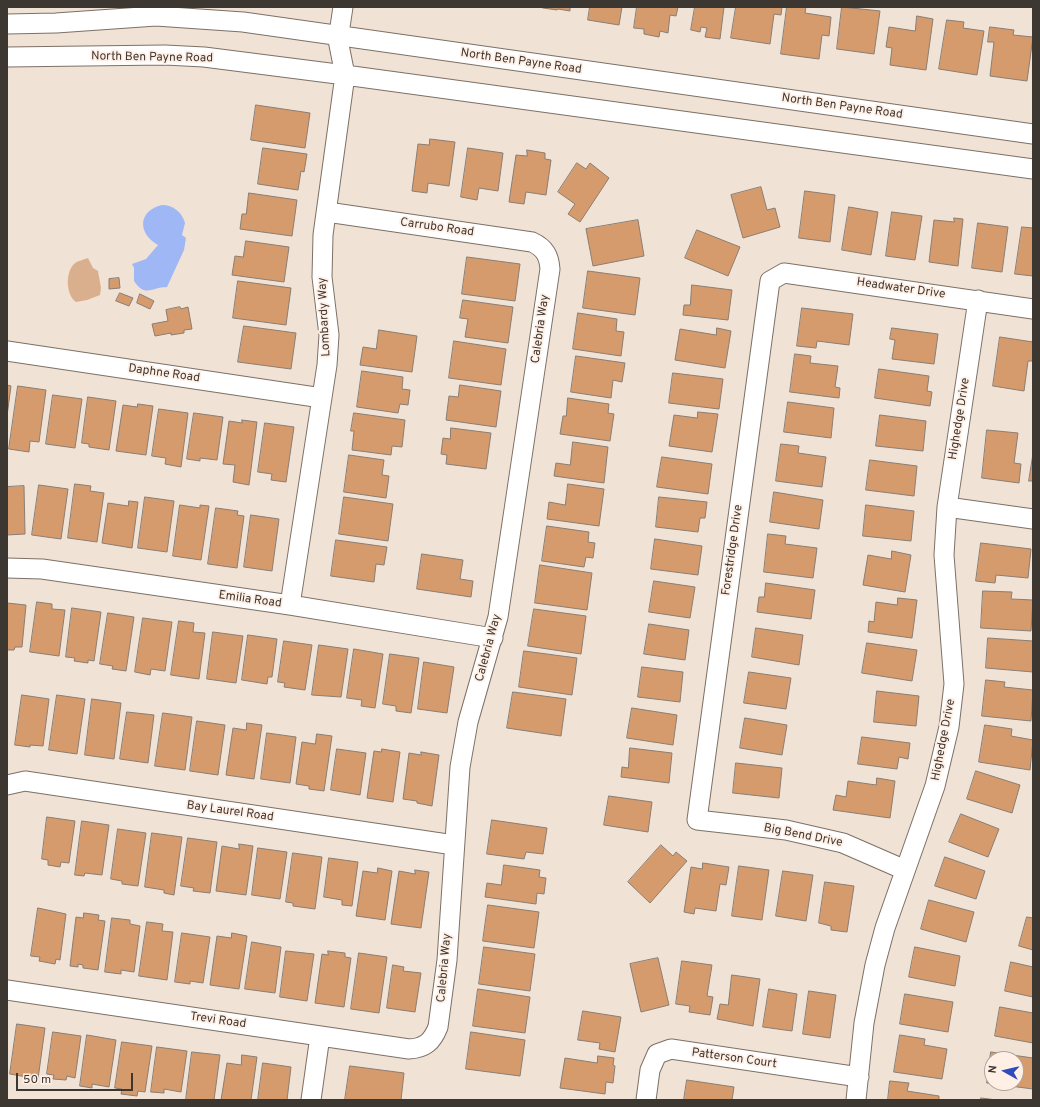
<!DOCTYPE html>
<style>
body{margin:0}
#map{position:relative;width:1040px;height:1107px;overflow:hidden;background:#f1e2d6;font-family:Overpass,sans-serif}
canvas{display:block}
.frame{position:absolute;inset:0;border:8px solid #3d3732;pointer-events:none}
.north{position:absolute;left:984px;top:1051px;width:40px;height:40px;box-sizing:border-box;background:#ffefe4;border:1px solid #b1a59d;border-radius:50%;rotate:278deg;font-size:11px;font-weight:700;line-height:16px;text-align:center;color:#3d3732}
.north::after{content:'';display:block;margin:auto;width:14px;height:18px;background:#2f4cbd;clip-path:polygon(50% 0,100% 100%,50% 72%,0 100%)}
.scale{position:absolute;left:16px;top:1073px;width:117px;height:18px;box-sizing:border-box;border:2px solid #3d3732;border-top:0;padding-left:5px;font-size:12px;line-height:14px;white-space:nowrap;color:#3d3732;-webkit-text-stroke:3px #ffefe4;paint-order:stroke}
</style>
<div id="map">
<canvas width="1040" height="1107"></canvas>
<div class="frame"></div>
<div class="north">N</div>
<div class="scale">50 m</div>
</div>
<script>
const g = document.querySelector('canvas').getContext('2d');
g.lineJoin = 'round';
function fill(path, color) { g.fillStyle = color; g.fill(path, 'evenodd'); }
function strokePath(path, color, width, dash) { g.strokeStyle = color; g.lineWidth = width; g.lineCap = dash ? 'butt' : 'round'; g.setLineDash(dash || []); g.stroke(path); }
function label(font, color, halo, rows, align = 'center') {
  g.font = font + ' Overpass,sans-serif'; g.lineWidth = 3.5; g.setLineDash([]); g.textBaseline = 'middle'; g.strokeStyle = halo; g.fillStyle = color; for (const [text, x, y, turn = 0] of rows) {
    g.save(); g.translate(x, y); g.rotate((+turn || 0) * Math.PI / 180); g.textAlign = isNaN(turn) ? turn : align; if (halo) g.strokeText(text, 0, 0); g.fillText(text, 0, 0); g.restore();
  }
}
const green = new Path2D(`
 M88 258 93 268 98 271 101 288 100 295 87 300 76 302C66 295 65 273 74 264 77 261 83 260 88 258Z`);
const water = new Path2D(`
 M162 205C173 205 182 212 185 223L182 235 186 238 184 250 167 287C152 287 145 298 134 281V268L132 264 146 259 158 245C138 234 137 211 162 205Z`);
const building = new Path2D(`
 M544 7H570V11L558 9 557 10 543 8Z
 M590 7H622L619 25 588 20Z
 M637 7H678L676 16 670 15 668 33 660 31 659 37 644 34V29L634 28Z
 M695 7H724L720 39 705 37 707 28 701 27 700 32 691 30Z
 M736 7H782L781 15 774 14 770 44 731 38Z
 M787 7H806L805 13 831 17 829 36 822 35 819 59 781 54Z
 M842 7 880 11 874 54 837 49Z
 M917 16 933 19 926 70 890 65 892 48 886 47 889 27 915 31Z
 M947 20 964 22 963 28 984 31 977 75 939 69Z
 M990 27 1014 30 1013 35 1033 37 1027 81 990 76 994 42H988Z
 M256 105 310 113 305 148 251 140Z
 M430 139 455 142 449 186 428 183 427 193 412 191 418 144 429 145Z
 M263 148 307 154 304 172 301 171 298 190 258 184Z
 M468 148 503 153 498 191 479 188 477 200 461 197Z
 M527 150 545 153V159L551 160 546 195 526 192 524 204 509 202 516 155 527 156Z
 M577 163 586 169 590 163 609 178 580 222 568 214 575 204 558 192Z
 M761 187 767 210 775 208 780 227 743 238 731 195Z
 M805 191 835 195 830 242 799 238Z
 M249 193 297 200 292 236 240 229 242 214H246Z
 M849 207 878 212 871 255 842 250Z
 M892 212 922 216 915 260 886 256Z
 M954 218 963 219 958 266 929 262 934 220 954 222Z
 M638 220 644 256 593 266 586 229Z
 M978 223 1008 227 1002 272 972 268Z
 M1022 227 1033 228V276L1015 274Z
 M697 230 740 247 728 276 685 258Z
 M246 241 289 247 284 282 232 275 235 256 243 257Z
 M467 257 520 264 515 301 462 294Z
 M588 271 640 278 635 315 583 308Z
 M119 278 120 288 109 289V279Z
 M238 281 291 288 286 325 233 318Z
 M692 285 732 290 728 320 683 315 684 305H690Z
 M120 293 133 298 129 306 116 301Z
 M140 294 154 301 150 309 137 303Z
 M463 300 513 307 508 343 465 337 468 319 460 318Z
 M180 307 181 309 188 307 192 329 184 330V333L171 335V333L155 336 152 324 168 321 166 310Z
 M802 308 853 314 849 345 817 341 816 348 797 346Z
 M578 313 617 319 616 331 624 332 621 356 573 349Z
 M244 326 296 333 291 369 238 362Z
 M717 328 731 331 725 368 675 360 680 329 716 335Z
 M892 328 938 334 934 364 892 359 895 340 890 339Z
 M379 330 417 336 412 372 360 365 363 347 376 349Z
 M1000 337 1033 342V361H1028L1024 391 993 386Z
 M454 341 506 349 501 385 449 378Z
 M795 354 811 356 810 363 838 366 835 387 840 388 839 398 790 392Z
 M576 356 625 363 622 382 613 380 611 398 571 392Z
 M879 369 929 376 927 391 932 392 930 406 875 398Z
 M362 371 403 377 402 389 410 390 408 405 400 404 398 413 357 407Z
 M673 373 723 379 719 409 669 403Z
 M7 385 11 386 7 416Z
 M460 385 501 391 496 427 446 420 449 396 458 397Z
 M18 386 46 390 39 442 30 441 29 452 9 449Z
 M53 395 82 399 75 448 46 444Z
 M88 397 116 401 109 450 89 447V444L82 443Z
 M568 398 609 404 608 413 614 414 610 441 560 434 563 416H566Z
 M788 402 834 408 831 438 784 432Z
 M138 404 153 406 146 455 116 451 123 405 137 407Z
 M159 409 188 413 181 467 165 464 166 458 152 456Z
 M698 412 718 414 712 452 669 446 674 415 697 418Z
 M194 413 223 417 217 460 200 458V461L187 459Z
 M354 413 405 420 402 447 392 446 391 455 352 450 354 431H351Z
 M880 415 926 421 923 451 876 446Z
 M242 420 257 422 249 485 233 482 235 465 223 464 229 421 242 423Z
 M265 423 294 427 286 482 271 480 272 474 258 472Z
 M451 428 491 433 486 469 446 464 447 455 441 454 443 438 450 439Z
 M987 430 1018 433 1014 463 1021 464 1019 483 982 478Z
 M573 442 608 447 604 483 554 476 556 463 570 465Z
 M781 444 799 446 798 453 826 457 822 487 776 481Z
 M1033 454V481H1029Z
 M349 455 384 460 382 475 389 476 386 498 344 492Z
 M662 457 712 464 708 494 657 487Z
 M870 460 917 466 914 496 866 490Z
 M75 484 91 486 90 491 104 493 97 542 68 538Z
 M568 484 604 489 599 526 547 519 549 502 565 505Z
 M39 485 68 489 61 539 32 535Z
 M24 486 25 534 7 535V487Z
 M774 492 823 500 819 529 770 522Z
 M145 497 174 501 167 552 138 548Z
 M344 497 393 504 388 541 339 534Z
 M659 497 707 502 705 518H700L698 532 656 527Z
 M129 501 138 502 132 548 102 543 108 503 128 506Z
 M180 505 200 508V505L209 506 201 560 173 556Z
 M866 505 914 511 911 541 863 536Z
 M216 508 238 511 237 515 244 516 237 568 208 564Z
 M251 515 279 519 272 571 244 567Z
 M547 526 589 532 588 542 595 543 593 558 586 557 584 567 542 561Z
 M768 534 786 536 785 544 817 548 813 578 764 572Z
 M655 539 702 546 698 575 651 569Z
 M336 540 387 547 384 565 376 564 374 582 331 576Z
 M981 543 1031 549 1028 578 996 575 995 583 976 581Z
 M892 551 911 555 905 592 863 585 868 555 891 559Z
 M422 554 463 560 460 579 473 581 471 597 417 589Z
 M540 565 592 573 587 610 535 603Z
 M654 581 695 587 690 618 649 612Z
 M766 583 815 590 811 619 757 612 759 597H764Z
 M983 591 1012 592 1011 599 1033 600 1031 631 981 628Z
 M898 598 917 600 912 638 868 632 869 621 874 622 876 602 897 605Z
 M37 602 52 604V609L65 610 59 656 30 652Z
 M7 603 26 605 22 647H15L14 650H7Z
 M72 608 101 612 94 661 88 660V663L74 661 75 658 66 657Z
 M534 609 586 616 581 654 528 646Z
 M108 613 134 617 126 671 112 669 113 666 100 664Z
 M143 618 172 622 165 671 151 669 150 675 135 672Z
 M179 621 194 623 193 632 205 633 199 679 171 675Z
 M649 624 689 630 685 660 644 654Z
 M756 628 803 635 799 665 752 657Z
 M213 632 243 636 236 683 207 679Z
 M248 635 277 639 272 677H268L267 684 242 680Z
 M988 638 1033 641V672L986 668Z
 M284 641 312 645 305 690 284 687 285 683 278 682Z
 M867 643 917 650 912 681 862 673Z
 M319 645 348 649 341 697 312 695Z
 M354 649 383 654 375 708 361 706 362 700 347 698Z
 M524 651 577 658 572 695 519 687Z
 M390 654 419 658 411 713 396 711V706L383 704Z
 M424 662 454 667 447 713 418 709Z
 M642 667 683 672 680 702 638 697Z
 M749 672 791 678 786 709 744 703Z
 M986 680 1005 682 1004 687 1033 690 1031 721 982 716Z
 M877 691 919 696 916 726 874 722Z
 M513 692 566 699 561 736 507 728Z
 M22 695 49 699 43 746 30 745V747L15 745Z
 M57 695 85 699 77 754 49 750Z
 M92 699 121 703 114 759 85 755Z
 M632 708 677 715 673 745 627 738Z
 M127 712 154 715 148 763 120 759Z
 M163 713 192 717 185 770 155 766Z
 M745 718 787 725 782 755 740 748Z
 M197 721 225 725 218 775 190 771Z
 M247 723 262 725 254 779 226 775 233 728 246 730Z
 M985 725 1012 729 1011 736 1033 740 1030 770 979 762Z
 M267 733 296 737 290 783 261 779Z
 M317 734 332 736 324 791 309 789V786L296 784 302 742 315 744Z
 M862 737 910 743 908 759 899 757 897 769 858 764Z
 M630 748 672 753 669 783 621 777 622 767 628 768Z
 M337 749 366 753 360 795 331 790Z
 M382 749 400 752 393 802 367 798 374 751 381 752Z
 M421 752 439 755 432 806 417 803V801L403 799 409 753 421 755Z
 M736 763 782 768 779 798 733 793Z
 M976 771 1020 785 1012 813 967 799Z
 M877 778 895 781 890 818 833 810 836 795 846 797 848 781 876 785Z
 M609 796 652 802 648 832 604 825Z
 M961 814 999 829 988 857 949 842Z
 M47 817 75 821 69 863 61 862 60 867 48 865V860L42 859Z
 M492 820 547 828 543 854 526 852 524 859 487 854Z
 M82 821 109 825 102 875 85 873 84 876 75 875Z
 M118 829 146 833 138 886 122 884V881L111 879Z
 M152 833 182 837 174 895 164 893V890L145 887Z
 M188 838 217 842 210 893 193 891 194 888 181 886Z
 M239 844 253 846 246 895 216 891 222 846 239 849Z
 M661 845 673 856 676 852 687 861 650 903 628 882Z
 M258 848 287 852 280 899 252 895Z
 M293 853 322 857 315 909 293 906V903L286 902Z
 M945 857 985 871 976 899 935 886Z
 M329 858 358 862 352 906 342 905V900L324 897Z
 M703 863 729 867 726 885 720 884 716 911 695 908 694 914 684 912 691 867 702 869Z
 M504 865 540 870 539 877 546 878 544 894 537 893 536 904 485 897 487 883 501 885Z
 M739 866 769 870 762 920 732 916Z
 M378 868 392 871 385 920 356 916 363 871 377 873Z
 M415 870 429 872 421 928 391 924 399 871 415 874Z
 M783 871 813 875 806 921 776 916Z
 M825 882 854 886 847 932 831 930V926L819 923Z
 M929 900 974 912 966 942 921 929Z
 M488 905 539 912 534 948 483 941Z
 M38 908 66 914 60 960 56 959 55 964 39 961 40 957 31 956Z
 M84 913 99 915 98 920 105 921 98 970 83 968V965L78 964V967L70 966 76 917 83 918Z
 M1027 917 1033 918V950L1019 946Z
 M112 918 130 920V924L140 926 134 972 121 970V974L105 972Z
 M147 922 163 924 162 931 173 932 167 980 139 976Z
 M182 933 210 937 203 983 190 981V984L175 982Z
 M232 933 247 936 239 989 210 985 217 936 231 938Z
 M252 942 281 947 275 993 245 989Z
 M484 947 535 954 530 991 479 984Z
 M915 947 960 956 955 986 909 977Z
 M286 951 314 954 307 1001 280 997Z
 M328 951 345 953V957L351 958 344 1007 315 1003 322 954 328 955Z
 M359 953 387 957 379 1013 351 1009Z
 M658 958 669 1005 641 1012 630 964Z
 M682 961 712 965 707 996 713 997 710 1015 689 1012 690 1006 676 1004Z
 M1011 962 1033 967V997L1005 991Z
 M393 965 404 967 403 971 421 973 415 1012 387 1008Z
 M732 975 760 979 753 1026 717 1019 720 1004 728 1005Z
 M478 989 530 997 525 1033 473 1026Z
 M769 989 797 994 792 1031 763 1027Z
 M809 991 836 995 830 1038 803 1034Z
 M905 994 953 1002 948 1032 900 1024Z
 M1000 1007 1033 1013V1043L995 1036Z
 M583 1011 621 1017 615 1052 599 1049 600 1043 578 1040Z
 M17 1024 45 1028 38 1079 10 1074Z
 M53 1032 81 1036 75 1078 67 1076 66 1080 53 1079 54 1075 47 1074Z
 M471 1032 525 1040 520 1076 466 1069Z
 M87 1035 116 1040 109 1087 92 1084V1088L80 1086Z
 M900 1035 925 1039 924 1045 947 1049 942 1079 894 1072Z
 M122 1042 152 1046 145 1092 138 1091 137 1096 121 1094 122 1089 115 1088Z
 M157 1047 187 1051 181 1092 164 1089V1093L151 1092Z
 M192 1052 220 1055 214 1100H186Z
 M991 1052 1033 1058V1089L987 1083ZM992 1059H1016V1083H992Z
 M242 1055 257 1057 251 1100H221L227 1063 241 1065Z
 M598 1056 614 1058 613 1065 615 1066 613 1083 606 1082 605 1094 560 1088 565 1058 597 1063Z
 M263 1063 291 1067 287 1100H258Z
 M350 1066 404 1073 401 1100H345Z
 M687 1080 734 1087 732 1100H684Z
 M890 1081 909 1083 907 1091 939 1096V1100H888Z
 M981 1098 997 1100H981Z`);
const minor = new Path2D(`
 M7 24 56 23 156 16 243 22 1033 134
 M7 57 165 55 204 57 345 75 1033 169
 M7 351 322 398
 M947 507 1033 519
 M7 568 42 569 290 605 493 638
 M290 605 327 365 329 335 322 277 323 235 345 75 338 40 343 7
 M7 785 25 781 454 845
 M905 870 843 843 786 830 697 820 770 281 784 273 1033 309
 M7 990 409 1049C425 1048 432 1042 438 1027L447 960 460 767 468 722 498 617 550 269C549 256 545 248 532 242L327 212
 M311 1100 320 1036
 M646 1100 650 1070 657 1054 671 1049 859 1077
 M856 1100 864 1023 875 965 885 928 935 786 949 727 954 684 944 555 947 507 978 300`);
const streetNames = [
 ["North Ben Payne Road",152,58,1],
 ["North Ben Payne Road",521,62,8],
 ["North Ben Payne Road",842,107,8],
 ["Carrubo Road",437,228,8],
 ["Headwater Drive",901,289,8],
 ["Lombardy Way",325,317,-93],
 ["Calebria Way",541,329,-82],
 ["Daphne Road",164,374,8],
 ["Highedge Drive",960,419,-81],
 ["Forestridge Drive",733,550,-82],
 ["Emilia Road",250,600,8],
 ["Calebria Way",489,648,-75],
 ["Highedge Drive",944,740,-79],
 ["Bay Laurel Road",230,812,8],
 ["Big Bend Drive",803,836,11],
 ["Calebria Way",445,968,-85],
 ["Trevi Road",218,1021,8],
 ["Patterson Court",734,1059,8]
];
fill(green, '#daaf8e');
fill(water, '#9fb7f4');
fill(building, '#d59b6d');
strokePath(building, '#8a7d72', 1);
strokePath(minor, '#7d7066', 21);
strokePath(minor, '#fff', 19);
label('12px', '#3d3732', '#ffefe4', streetNames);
</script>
